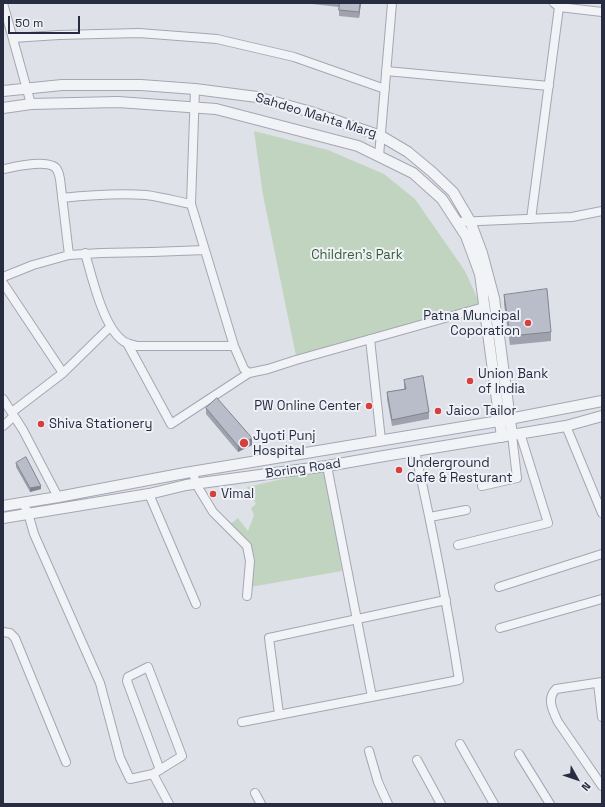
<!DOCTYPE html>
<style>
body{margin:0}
#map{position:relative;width:605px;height:807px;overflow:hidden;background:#dfe1e9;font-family:"Space Grotesk",sans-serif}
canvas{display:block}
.frame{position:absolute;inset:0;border:4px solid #272c41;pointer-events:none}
.north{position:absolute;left:557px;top:759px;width:40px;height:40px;-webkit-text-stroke:3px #eff1f7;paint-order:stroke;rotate:130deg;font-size:11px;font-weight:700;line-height:16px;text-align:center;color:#272c41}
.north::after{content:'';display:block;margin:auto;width:14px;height:18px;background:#272c41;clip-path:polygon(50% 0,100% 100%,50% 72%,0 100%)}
.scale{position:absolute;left:8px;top:16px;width:72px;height:18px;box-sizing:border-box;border:2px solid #272c41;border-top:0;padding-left:5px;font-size:12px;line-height:14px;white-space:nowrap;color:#272c41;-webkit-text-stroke:3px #eff1f7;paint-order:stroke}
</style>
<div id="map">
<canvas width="605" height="807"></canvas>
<div class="frame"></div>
<div class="north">N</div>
<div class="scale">50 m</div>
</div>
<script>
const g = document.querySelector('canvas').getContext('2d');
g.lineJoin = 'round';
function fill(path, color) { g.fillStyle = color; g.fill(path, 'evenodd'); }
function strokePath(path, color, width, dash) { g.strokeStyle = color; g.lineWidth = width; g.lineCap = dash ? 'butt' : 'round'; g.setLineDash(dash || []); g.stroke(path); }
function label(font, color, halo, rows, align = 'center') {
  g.font = font + ' "Space Grotesk",sans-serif'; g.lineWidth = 4; g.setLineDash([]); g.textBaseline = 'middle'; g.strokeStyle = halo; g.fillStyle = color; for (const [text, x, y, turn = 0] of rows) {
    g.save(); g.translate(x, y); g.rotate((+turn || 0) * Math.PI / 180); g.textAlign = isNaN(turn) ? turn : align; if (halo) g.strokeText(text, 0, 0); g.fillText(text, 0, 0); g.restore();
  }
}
const green = new Path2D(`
 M254 131 328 150 384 174 415 199 465 271 480 304 296 356 263 195Z
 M326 469 342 571 250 587 253 561 250 544 229 525 238 518 248 531 254 515 251 508 256 504 247 487Z`);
const minor = new Path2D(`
 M3 3 31 104
 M554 3 559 7 602 12
 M13 38 59 35 139 33 217 39 294 57 385 89
 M386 71 549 86
 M195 89 191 204 234 346 244 369 249 373 268 369 296 360 484 307
 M379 156 392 3
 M3 169C15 167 41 160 53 166 58 168 59 174 60 179L69 255
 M62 198C90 195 118 193 146 195 161 197 176 201 191 204
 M531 219 559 7
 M457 222 572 217 602 211
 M85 253C92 277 103 326 122 340 126 344 131 344 137 346H234
 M3 277 33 265 69 255 101 253 152 252 205 250
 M3 283 63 373
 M370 339 381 440
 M127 343 171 424 249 373
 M3 399 23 430 58 497
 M12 412 63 373 110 327
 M3 426 14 416
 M566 426 602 513
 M327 466 372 697
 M193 472 196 484 213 512 247 546 250 561 247 596
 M482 486 517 478 512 435
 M149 494 196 604
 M23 503 28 513 34 534 100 683 120 758 130 779 153 774 169 804
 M430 517 466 510
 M458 545 548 523 520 433
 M499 587 602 554
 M500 628 602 599
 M3 632 10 633 15 638 66 762
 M602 682 556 689C546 699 553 711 558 722L602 786
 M598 683 602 717
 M279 714 269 638 446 600
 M242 722 459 680C447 603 432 527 415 451
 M460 744 494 804
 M369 751 378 782 388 804
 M519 754 550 804
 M417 760 441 804
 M153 774 182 756 148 667 128 677 127 681 160 770
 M255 793 261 804`);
const tertiary = new Path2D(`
 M3 91 62 85H141L195 89 257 97 311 112 381 136 408 152 432 172 453 192 470 221 482 253 494 298 512 435
 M3 108 31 104 118 102 216 109 358 146 413 173 442 199 466 236 480 274 502 437
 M3 506 58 497 185 473 499 421 602 401
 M3 518 149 494 186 485 327 466 384 456 566 426 602 416`);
const wall = new Path2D(`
 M312 3H361L359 18 339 16V7L312 4Z
 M504 295 551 332V341L510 345 504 304Z
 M404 380 429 412V419L392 426 387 399V392L404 389Z
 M206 408 252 445 238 452 206 414Z
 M16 463 41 489 30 492 16 467Z`);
const shadedWall = new Path2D(`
 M360 3H361L359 18V12Z
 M252 438V445L238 452V446Z
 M41 486V489L30 492V488Z`);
const building = new Path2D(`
 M340 3H360L359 12 339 10Z
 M547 289 551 332 510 336 504 295Z
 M423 376 429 412 392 420 387 392 406 389 404 380Z
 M217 398 252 438 238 446 206 408Z
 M26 457 41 486 30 488 16 463Z`);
const markers = [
 [528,323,4,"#d6403c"],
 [470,381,4,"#d6403c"],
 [369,406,4,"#d6403c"],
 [438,411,4,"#d6403c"],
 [41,424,4,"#d6403c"],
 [244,443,5,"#d6403c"],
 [399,470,4,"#d6403c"],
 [213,494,4,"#d6403c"]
];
const streetNames = [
 ["Sahdeo Mahta Marg",316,116,17],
 ["Boring Road",303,469,-8]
];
const parkNames = [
 ["Children's Park",357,255]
];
const poiNames = [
 ["Patna Muncipal",520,316,"right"],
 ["Coporation",520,331,"right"],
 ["Union Bank",478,374],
 ["of India",478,389],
 ["PW Online Center",361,406,"right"],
 ["Jaico Tailor",446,411],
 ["Shiva Stationery",49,424],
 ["Jyoti Punj",253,436],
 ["Hospital",253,451],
 ["Underground",407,463],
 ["Cafe & Resturant",407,478],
 ["Vimal",221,494]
];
fill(green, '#c1d4c0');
strokePath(minor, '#a4a7b3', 10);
strokePath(tertiary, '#a4a7b3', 12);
strokePath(minor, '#f2f3f7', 8);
strokePath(tertiary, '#f2f3f7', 10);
fill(wall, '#9fa2ad');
fill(shadedWall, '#82848d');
fill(building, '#b9bcc9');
strokePath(building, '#82848d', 1);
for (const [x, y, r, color] of markers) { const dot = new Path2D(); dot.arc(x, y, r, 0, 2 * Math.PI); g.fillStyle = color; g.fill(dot); strokePath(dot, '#eff1f7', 1.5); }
label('13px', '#272c41', '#eff1f7', streetNames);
label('13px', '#345e33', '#eff1f7', parkNames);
label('13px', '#272c41', '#eff1f7', poiNames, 'left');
</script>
